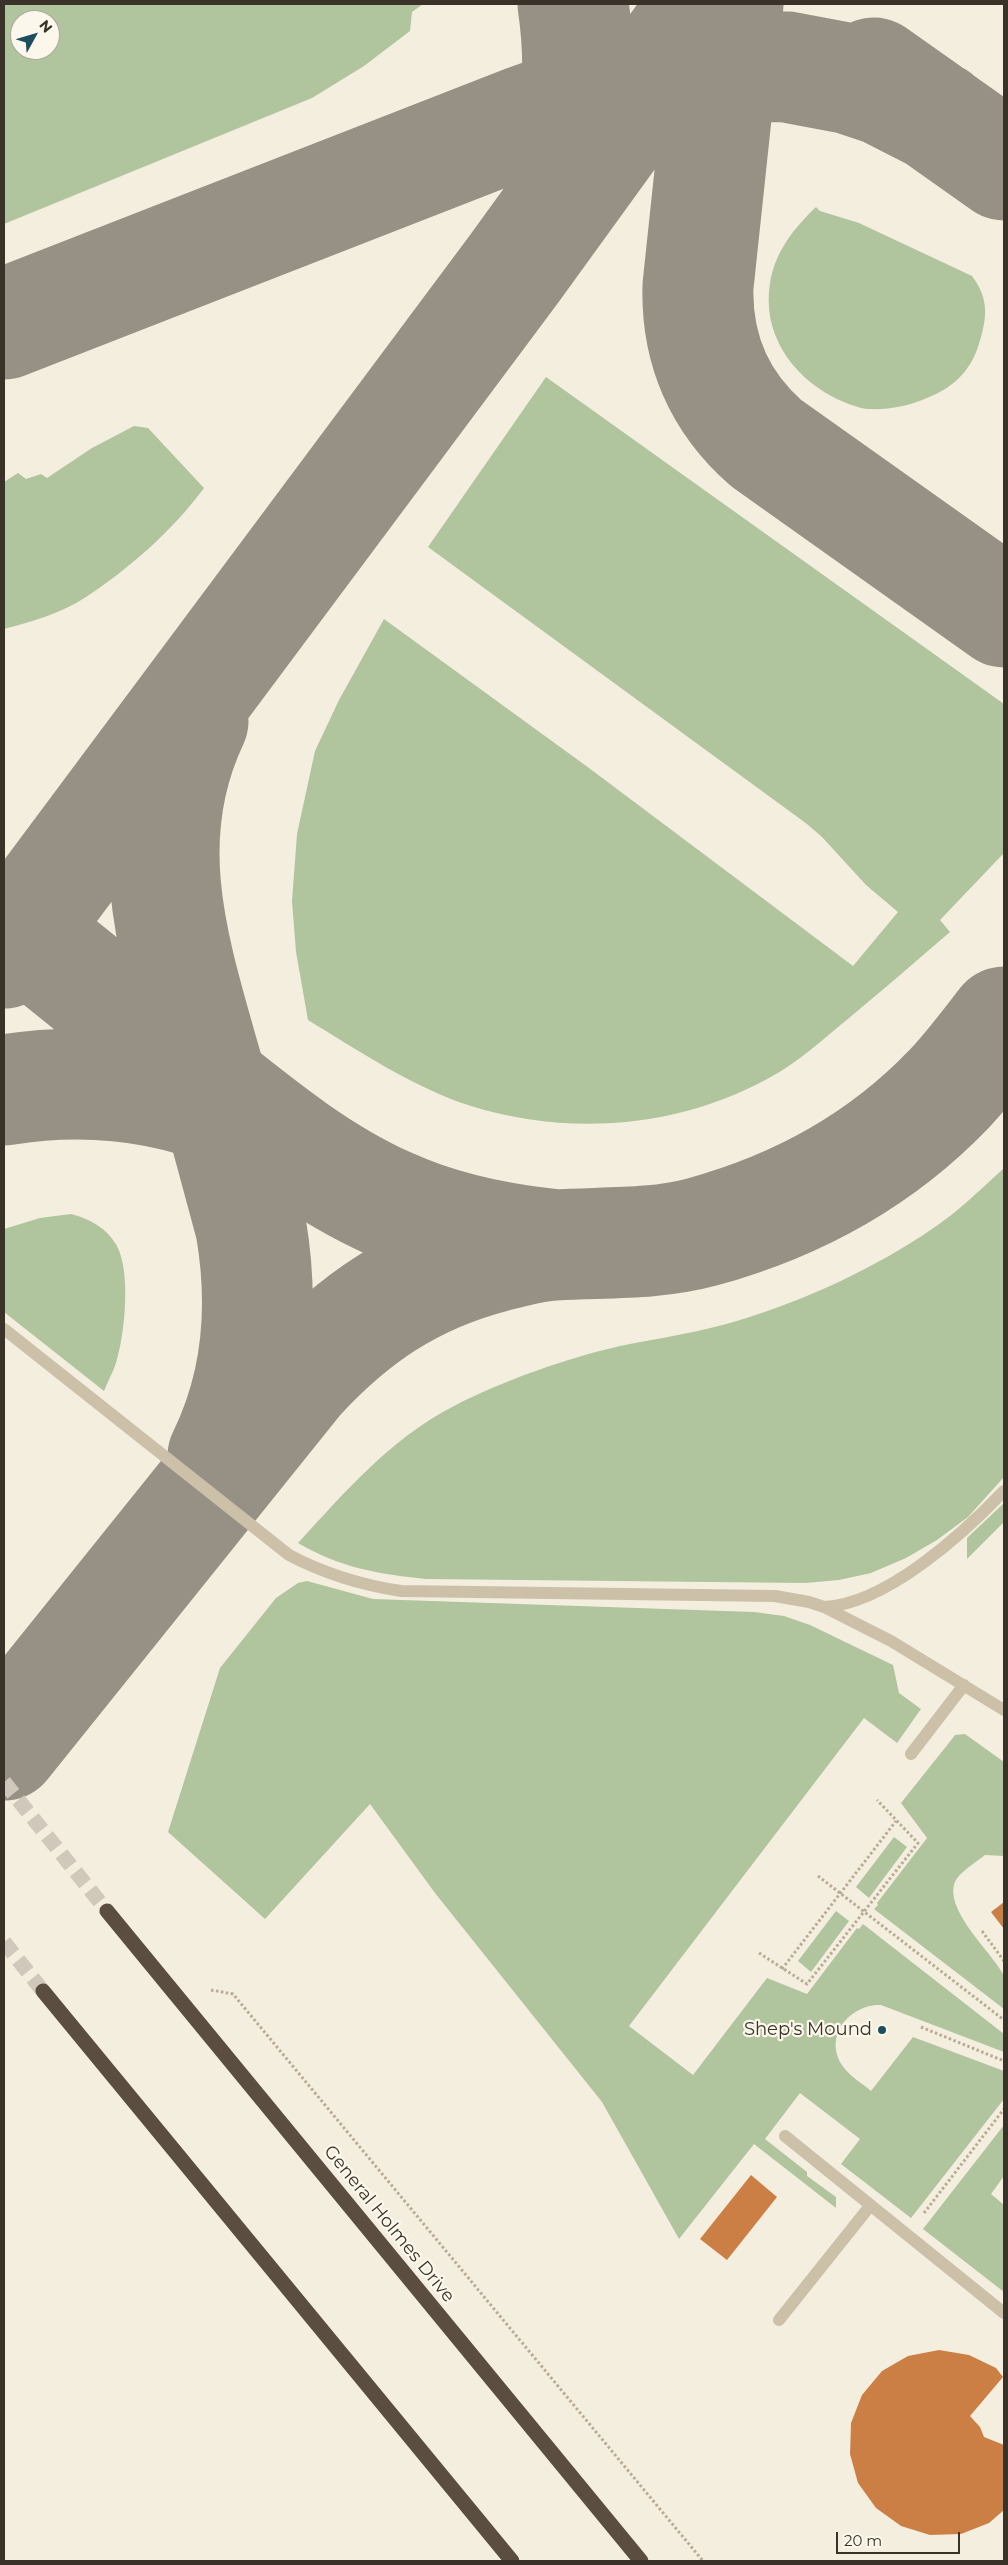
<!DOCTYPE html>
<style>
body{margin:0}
#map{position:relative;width:1008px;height:2565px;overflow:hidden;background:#f4eedf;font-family:Montserrat,sans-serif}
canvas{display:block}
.frame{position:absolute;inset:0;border:5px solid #3a3229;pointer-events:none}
.north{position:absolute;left:10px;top:10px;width:50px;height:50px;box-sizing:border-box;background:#fbf7eb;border:1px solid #aea89d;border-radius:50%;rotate:51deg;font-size:14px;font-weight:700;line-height:20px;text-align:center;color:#3a3229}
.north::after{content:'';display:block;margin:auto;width:18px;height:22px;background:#1d4d5e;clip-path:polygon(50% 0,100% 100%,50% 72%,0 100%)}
.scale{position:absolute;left:836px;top:2532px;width:124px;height:22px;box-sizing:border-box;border:2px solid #3a3229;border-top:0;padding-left:6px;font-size:15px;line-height:18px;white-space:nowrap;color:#3a3229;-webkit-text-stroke:4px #fbf7eb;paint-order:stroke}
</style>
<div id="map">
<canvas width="1008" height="2565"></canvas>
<div class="frame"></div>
<div class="north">N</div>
<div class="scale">20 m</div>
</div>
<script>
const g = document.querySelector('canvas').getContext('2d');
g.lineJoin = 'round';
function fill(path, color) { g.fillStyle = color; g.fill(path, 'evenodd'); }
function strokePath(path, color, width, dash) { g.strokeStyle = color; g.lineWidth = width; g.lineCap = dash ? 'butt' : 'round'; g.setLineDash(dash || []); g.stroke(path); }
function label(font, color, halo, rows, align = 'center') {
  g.font = font + ' Montserrat,sans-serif'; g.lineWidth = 4.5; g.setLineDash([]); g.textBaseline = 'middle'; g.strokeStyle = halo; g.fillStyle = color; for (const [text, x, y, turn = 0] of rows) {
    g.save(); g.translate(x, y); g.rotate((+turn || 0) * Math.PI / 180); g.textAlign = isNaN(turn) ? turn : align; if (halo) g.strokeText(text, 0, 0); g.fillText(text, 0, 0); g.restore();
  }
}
const green = new Path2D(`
 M4 4H423L412 12 410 31 364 66 312 98 4 224ZM20 20H50V50H20Z
 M816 207 820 211 859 223 972 276C990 300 987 319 978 347 969 373 952 388 927 398 909 406 888 410 868 409 857 408 843 402 833 397 790 374 762 332 770 283 775 252 794 228 816 207Z
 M546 377 1004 704V853L940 920 950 932C916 961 883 990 849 1018 827 1036 805 1056 781 1071 688 1127 574 1138 471 1106 414 1088 359 1051 308 1020L296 952 292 901 297 834 315 751 339 700 384 619 589 768 853 966 898 912 866 885 822 837 807 824 428 547Z
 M134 426 148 428 204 488C173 530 130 568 86 597 62 613 31 622 4 629V482L18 473 26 479 41 474 47 478 92 448Z
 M1004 1168V1477L968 1517 937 1540 906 1558 871 1573 839 1580 805 1583 426 1579C378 1574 341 1568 298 1543 345 1492 391 1438 454 1406 502 1381 567 1358 620 1346 660 1338 701 1332 740 1320 808 1299 873 1269 932 1229 958 1212 981 1189 1004 1168Z
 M71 1214C90 1219 107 1228 117 1246 131 1273 125 1334 116 1363 113 1372 108 1381 104 1391L4 1312V1229L40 1218Z
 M1004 1503V1522L967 1559V1538Z
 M307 1581 373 1599 754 1612 784 1616 810 1625 893 1665 899 1693 921 1709 897 1743 864 1718 629 2026 693 2075 767 1978 807 1994 857 1928 859 1929 863 1924 1004 2034V2052L881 2005C851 2004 823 2035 842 2065 849 2076 862 2083 871 2091L913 2037 1004 2071V2099L911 2218 841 2164 860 2139 800 2093 765 2139 807 2172V2176L836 2197V2208L754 2144 679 2239 602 2102 435 1893 370 1804 265 1919 168 1832 220 1668 276 1598 298 1583Z
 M965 1734 1004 1762V1856L985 1855C976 1862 965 1869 958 1877 937 1904 992 1952 1003 1974 1007 1983 1004 1999 1004 2009L874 1909 878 1905 877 1903 927 1838 901 1803 952 1739 955 1735Z
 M894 1837 907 1847 869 1898 856 1887Z
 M836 1911 849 1921 811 1972 798 1961Z
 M1004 2125V2176L991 2194 1004 2205V2292L923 2229Z`);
const taxiway = new Path2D(`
 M728 4 698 286C696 349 719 402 766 443L1004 612
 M874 73 1004 165
 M560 172C580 121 581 58 573 4
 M4 324 527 120 656 74 726 65 787 67 851 79 884 90 937 117
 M193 721C138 837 172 945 205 1060 221 1116 236 1172 251 1228 264 1305 258 1385 223 1456
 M4 918C66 967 127 1017 189 1067 252 1117 314 1170 388 1203 438 1226 493 1238 548 1244
 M4 953 514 269 706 4
 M4 1090C84 1077 159 1084 234 1115
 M4 1745 298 1379C354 1318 413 1278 494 1257 513 1252 534 1246 555 1245 604 1242 654 1245 702 1232 797 1206 881 1160 949 1089 969 1068 986 1045 1004 1022`);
const building = new Path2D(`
 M1004 1902V1929L991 1912Z
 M751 2175 777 2197 727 2260 700 2239Z
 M939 2350 969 2355 996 2368 1003 2377 970 2416 980 2427 984 2437 1004 2445V2510L989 2523 961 2534 930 2535 901 2526 876 2508 858 2483 850 2454 851 2423 862 2395 882 2371 908 2356Z`);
const highwayTunnel = new Path2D(`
 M4 1782 107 1911
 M4 1942 43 1991`);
const path = new Path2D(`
 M818 1876 1004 2020
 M982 1931 1004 1961
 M759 1953 807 1984 918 1843 877 1800
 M782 1969 896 1821
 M211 1990 233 1994 703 2561
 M921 2027 1004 2061
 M924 2213 1004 2109`);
const lane = new Path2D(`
 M4 1329 289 1555C325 1574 361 1585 401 1591L775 1596 809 1602 824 1607 891 1641 1004 1710
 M824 1607C886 1604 963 1534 1004 1491
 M911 1754 964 1685
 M785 2136 1004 2313
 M779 2320 870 2206`);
const highway = new Path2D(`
 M107 1911 641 2561
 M43 1991 512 2561`);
const markers = [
 [882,2030,5,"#1d4d5e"]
];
const poiNames = [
 ["Shep's Mound",872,2030]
];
const streetNames = [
 ["General Holmes Drive",389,2224,51]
];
fill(green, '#b0c49d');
strokePath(taxiway, '#979084', 111);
fill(building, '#cb7f45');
strokePath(highwayTunnel, '#cfc8bb', 15, [15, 8]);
strokePath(path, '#b9ab93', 3, [2.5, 2.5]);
strokePath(lane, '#cdc0a9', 12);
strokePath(highway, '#5b4e40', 15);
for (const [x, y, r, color] of markers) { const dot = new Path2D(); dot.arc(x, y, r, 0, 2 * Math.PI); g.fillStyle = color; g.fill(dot); strokePath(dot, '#fbf7eb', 2); }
label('18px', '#3a3229', '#fbf7eb', poiNames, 'right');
label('18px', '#3a3229', '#fbf7eb', streetNames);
</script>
